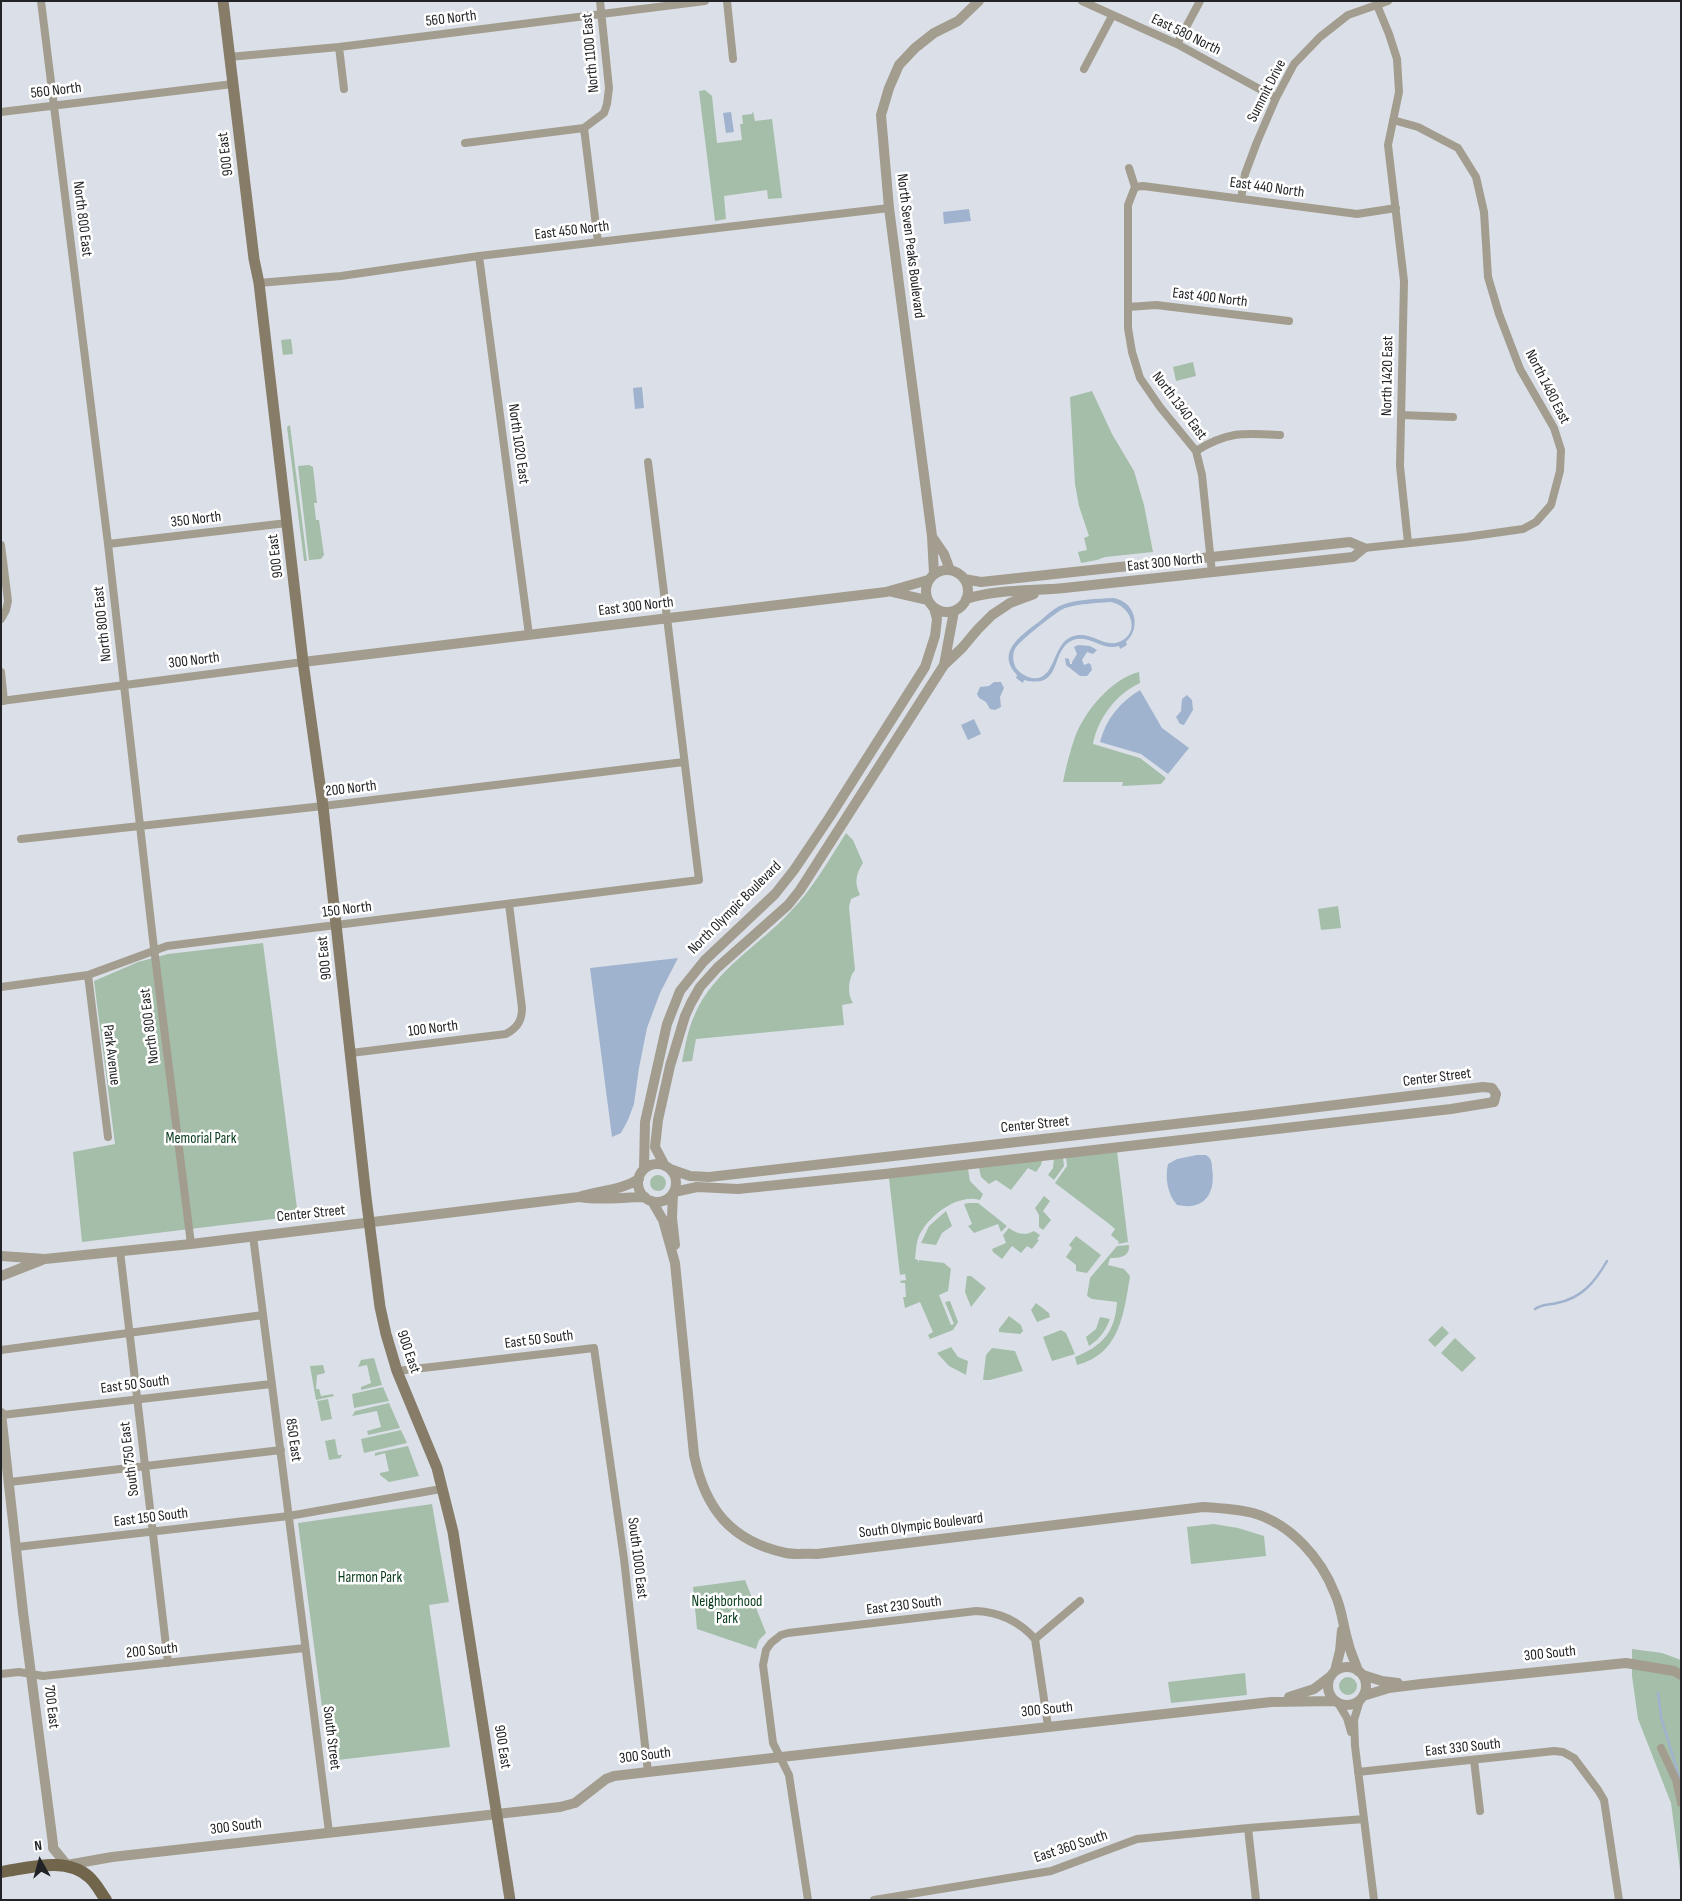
<!DOCTYPE html>
<style>
body{margin:0}
#map{position:relative;width:1682px;height:1901px;overflow:hidden;background:#dbe0e8;font-family:"Sofia Sans Condensed",sans-serif}
canvas{display:block}
.frame{position:absolute;inset:0;border:2px solid #222326;pointer-events:none}
.north{position:absolute;left:15px;top:1836px;width:50px;height:50px;-webkit-text-stroke:4px #fff;paint-order:stroke;rotate:353deg;font-size:14px;font-weight:700;line-height:20px;text-align:center;color:#222326}
.north::after{content:'';display:block;margin:auto;width:18px;height:22px;background:#222326;clip-path:polygon(50% 0,100% 100%,50% 72%,0 100%)}
</style>
<div id="map">
<canvas width="1682" height="1901"></canvas>
<div class="frame"></div>
<div class="north">N</div>
</div>
<script>
const g = document.querySelector('canvas').getContext('2d');
g.lineJoin = 'round';
function fill(path, color) { g.fillStyle = color; g.fill(path, 'evenodd'); }
function strokePath(path, color, width, dash) { g.strokeStyle = color; g.lineWidth = width; g.lineCap = dash ? 'butt' : 'round'; g.setLineDash(dash || []); g.stroke(path); }
function label(font, color, halo, rows, align = 'center') {
  g.font = font + ' "Sofia Sans Condensed",sans-serif'; g.lineWidth = 5; g.setLineDash([]); g.textBaseline = 'middle'; g.strokeStyle = halo; g.fillStyle = color; for (const [text, x, y, turn = 0] of rows) {
    g.save(); g.translate(x, y); g.rotate((+turn || 0) * Math.PI / 180); g.textAlign = isNaN(turn) ? turn : align; if (halo) g.strokeText(text, 0, 0); g.fillText(text, 0, 0); g.restore();
  }
}
const green = new Path2D(`
 M705 90 712 96 717 143 742 140 740 124H743L742 115 752 114 753 111 755 121 772 119 782 198 768 199 767 190 724 196 726 219 715 221 699 91Z
 M291 339 293 354 283 355 281 340Z
 M1193 362 1196 376 1176 381 1173 367Z
 M1092 391 1112 434 1134 471 1144 505 1153 552 1105 557 1097 560 1081 563 1078 552 1087 550 1084 538 1089 536 1079 506 1075 484 1070 397Z
 M290 425 307 561H304L287 427Z
 M309 465 313 467 317 503H314L316 520H319L324 555 321 559 309 560 298 466Z
 M1139 672 1140 683C1116 694 1098 718 1093 744L1140 758 1166 778 1161 784 1122 786 1123 782H1063C1066 767 1070 751 1075 737 1085 711 1111 679 1139 672Z
 M846 833 853 840 863 863C856 874 854 882 860 895L851 899 849 907 855 970C848 978 847 994 853 1003L842 1005 844 1025 696 1039 692 1061 682 1062C685 1046 688 1029 695 1014 714 970 760 945 791 911 813 888 829 860 846 833Z
 M1338 906 1341 928 1321 930 1318 909Z
 M263 943 298 1216 82 1242 73 1152 115 1144 94 981 138 962 168 954Z
 M1117 1151 1128 1242 1118 1244 1119 1242 1111 1235 1115 1229 1108 1223 1055 1183 1067 1166 1066 1157Z
 M1063 1157 1064 1166 1054 1180 1048 1175 1053 1168 1054 1158Z
 M1042 1160 1041 1165 1036 1172 1028 1168 1011 1190 996 1180 989 1184 981 1177 979 1168Z
 M968 1169 970 1181 983 1194 980 1200C958 1193 928 1216 919 1236 916 1243 916 1252 915 1259L918 1260V1263L919 1260 944 1263 951 1269 948 1291 939 1295 951 1325 954 1324 945 1302 950 1301 958 1322 953 1330 930 1339 928 1335 933 1332 920 1302 905 1308 903 1297H906L905 1283H901L900 1281 906 1280 905 1274 900 1275 889 1178Z
 M650 1183a8 8 0 1 1 16 0a8 8 0 1 1-16 0Z
 M1044 1196 1050 1201 1043 1211 1051 1220 1043 1230 1039 1227V1215L1035 1208Z
 M969 1203H978L1007 1226 1001 1232 998 1224 974 1233 968 1226 972 1224 964 1204Z
 M946 1211 952 1226 942 1233 936 1245 921 1243 929 1226Z
 M1009 1228C1017 1234 1025 1236 1034 1231L1040 1235 1037 1239 1039 1240 1032 1249 1027 1246 1021 1253 1012 1246 1002 1259 993 1252 992 1249 1006 1243 1003 1235Z
 M1076 1236 1101 1255 1087 1273 1076 1271V1265L1066 1257 1072 1248 1069 1245Z
 M1129 1245C1130 1257 1120 1258 1110 1258L1108 1265 1124 1269 1130 1276C1124 1313 1120 1354 1077 1365L1075 1357C1102 1346 1115 1333 1117 1302L1092 1299 1087 1296 1090 1278 1117 1246Z
 M967 1276H971L986 1288 971 1307 965 1292Z
 M1036 1303 1049 1313 1050 1317 1037 1322 1031 1310Z
 M1009 1316 1021 1325 1023 1331 1020 1334 999 1332V1329Z
 M1100 1317 1110 1319C1106 1330 1100 1339 1089 1346L1086 1337 1096 1329Z
 M1442 1326 1449 1333 1435 1347 1428 1340Z
 M1061 1330 1066 1333 1075 1354 1052 1361 1043 1337Z
 M1455 1338 1476 1358 1462 1372 1441 1353Z
 M951 1347 958 1357 968 1361 966 1375 949 1366 937 1353Z
 M992 1348 1015 1351 1023 1371 990 1380H983L986 1355Z
 M374 1358 382 1385 361 1390V1387L371 1383 367 1365 358 1367 361 1360Z
 M323 1365 325 1373 317 1375 316 1389H319L321 1396 333 1394 334 1396 316 1400 310 1366Z
 M383 1387 389 1401 354 1408 352 1394Z
 M328 1399 332 1419 321 1421 317 1401Z
 M389 1403 400 1428 368 1435 367 1431 381 1427 377 1411 352 1416 355 1411Z
 M401 1430 407 1443 364 1453 361 1439Z
 M335 1439 338 1455H343L341 1456V1458L329 1460 325 1441Z
 M408 1446 419 1476 389 1482 380 1475V1473L389 1471 385 1453 375 1456V1453Z
 M432 1504 449 1602 429 1605 450 1747 329 1761 298 1523Z
 M1214 1524 1238 1528 1264 1536 1266 1556 1191 1564 1187 1527Z
 M745 1580 766 1633 759 1640 756 1649 697 1629 693 1587Z
 M1632 1649 1662 1653 1681 1660V1877L1671 1803 1638 1719 1632 1676Z
 M1245 1673 1247 1695 1171 1703 1168 1682Z
 M1339 1686a9 9 0 1 1 18 0a9 9 0 1 1-18 0Z`);
const water = new Path2D(`
 M731 112 734 132 726 133 723 113Z
 M969 209 971 221 944 224 943 212Z
 M642 387 644 408 635 409 633 388Z
 M1113 598C1135 601 1142 627 1126 642L1127 645 1120 649 1119 646C1102 651 1089 634 1073 640 1049 650 1064 690 1024 680L1023 683 1016 678 1017 675C994 652 1023 634 1040 621 1047 615 1054 608 1062 605 1077 599 1097 599 1113 598ZM1110 602C1132 605 1141 634 1119 642 1102 648 1090 629 1071 637 1051 645 1056 686 1028 677 1023 675 1019 672 1016 668 1013 662 1012 655 1015 649 1018 642 1057 611 1065 608 1077 604 1097 603 1110 602Z
 M1078 645 1090 646 1097 650 1093 654 1087 652 1082 660 1084 665 1089 663 1091 665 1092 670 1087 676H1080L1066 665 1065 658 1069 659 1070 664H1072V662L1077 654 1074 647Z
 M994 682H1001L1004 688 1000 697 1001 707 995 710 990 709 986 702 979 698 977 694 980 687 989 686Z
 M1140 690 1162 728 1189 748 1168 774 1141 754 1100 742C1106 719 1120 702 1140 690Z
 M1187 695 1192 700 1193 710 1184 725 1180 724 1176 717 1181 711 1182 699Z
 M974 719 981 734 968 740 961 725Z
 M678 958 660 993 647 1028 639 1068 634 1104 628 1120 621 1133 612 1137 590 968Z
 M1197 1155H1206C1211 1158 1212 1162 1212 1168 1216 1193 1205 1211 1177 1205 1167 1194 1165 1177 1168 1164L1177 1159Z`);
const stream = new Path2D(`
 M1535 1309C1542 1304 1549 1305 1557 1303 1582 1298 1595 1282 1607 1261
 M1658 1693 1661 1717 1681 1783`);
const minor = new Path2D(`
 M41 1 108 544 153 940 191 1244
 M727 1 733 59
 M1082 1 1177 44 1276 98
 M1377 5 1389 34 1397 59 1399 92 1388 145 1404 281 1400 466 1408 543
 M1177 44 1200 1
 M339 47 344 89
 M229 57 339 47 705 1
 M1084 69 1112 16
 M1 112 233 84
 M584 128 598 242
 M465 143 584 128 604 113 607 104 609 88 600 1
 M1129 168 1135 187 1128 205V328L1132 352 1140 378 1160 407 1196 451 1202 475 1212 573
 M1135 187 1143 186 1357 214 1396 208
 M1241 199 1245 174 1257 142 1276 98 1294 64 1320 37 1348 15 1388 1
 M479 256 529 635
 M259 283 341 276 479 256 889 208
 M1128 307 1156 305 1289 321
 M1401 415 1453 417
 M1196 451C1228 431 1244 433 1280 435
 M108 544 287 523
 M1 545 8 601 6 610 1 619
 M1364 548 1466 537 1523 529 1536 522 1551 505 1560 471 1561 450 1554 428 1520 369 1499 314 1488 277 1484 212 1476 177 1458 148 1418 127 1393 120
 M1 672 4 701
 M1 701 303 662
 M21 839 323 806 684 762
 M88 975 108 1137
 M1 987 88 975 167 946 699 880 648 462
 M351 1053 506 1034C517 1028 522 1021 522 1008L509 904
 M253 1236 329 1832
 M120 1251 168 1663
 M1 1350 263 1315
 M397 1371 594 1348 624 1559 648 1772
 M2 1415 271 1384
 M10 1482 281 1450
 M17 1547 289 1516 441 1489
 M1035 1639 1048 1726
 M1035 1639 1080 1601
 M1 1674 19 1672 43 1676 305 1648
 M1360 1700 1354 1720 1355 1746 1374 1900
 M1338 1703 1347 1718 1351 1732
 M1661 1748 1676 1780 1681 1803
 M1474 1760 1480 1811
 M1358 1772 1554 1751 1563 1752 1574 1758 1598 1790 1604 1800 1619 1900
 M1248 1828 1256 1900
 M808 1900 789 1775 773 1743 763 1665 766 1650 771 1643 781 1635 788 1633 976 1611C1000 1612 1019 1621 1035 1639
 M874 1900 1051 1871 1137 1839 1248 1828 1364 1819`);
const tertiary = new Path2D(`
 M933 538 944 554 950 570
 M926 591a21 21 0 1 1 42 0a21 21 0 1 1-42 0Z
 M934 574 932 536 889 208 881 115 889 88 899 65 915 48 934 33 958 21 979 1
 M964 579 981 582 1350 542 1364 548 1353 557C1257 568 1160 577 1064 588 1034 591 995 589 966 599
 M892 592 927 600
 M303 662 886 592 928 580
 M944 665 962 648 978 629 992 615 1010 603 1034 594
 M638 1183a19 19 0 1 1 38 0a19 19 0 1 1-38 0Z
 M665 1166 655 1147 658 1120 670 1066 685 1016 691 1003 700 987 717 968 788 905 800 890 944 665 954 611
 M644 1169 645 1122 667 1024 680 991 704 961 775 894 794 870 829 818 925 667 935 636 937 619 934 608
 M670 1169 690 1176 709 1177 1245 1116 1483 1087 1492 1088 1496 1094 1494 1102 1451 1109 885 1174 738 1189 697 1187 674 1192
 M673 1193 672 1218 675 1245
 M580 1197C601 1201 623 1197 645 1197
 M652 1201 663 1220 675 1263 694 1455C705 1508 730 1541 786 1553 795 1555 807 1553 817 1554L1203 1507C1220 1508 1237 1509 1253 1513 1291 1524 1321 1558 1335 1594 1342 1609 1343 1626 1348 1642 1350 1652 1355 1661 1358 1671
 M1 1256 45 1259 191 1244 579 1197C600 1190 620 1191 639 1179
 M1 1276 42 1260
 M1 1413 23 1612 53 1844V1848L67 1865 112 1857 560 1807 575 1803 606 1779 614 1776 648 1772 1271 1702 1335 1701
 M1328 1686a19 19 0 1 1 38 0a19 19 0 1 1-38 0Z
 M1335 1671 1340 1651 1342 1630
 M1363 1675 1382 1681 1398 1683
 M1363 1696 1389 1688 1421 1684 1626 1663 1674 1671 1681 1675
 M1289 1697 1314 1689 1331 1676`);
const secondary = new Path2D(`
 M223 1 254 259 259 283 303 662 323 806 366 1197 380 1307 386 1334 397 1371 437 1468 453 1532 510 1900`);
const primary = new Path2D(`
 M1 1872C29 1868 66 1856 89 1877 96 1883 101 1893 106 1900`);
const streetNames = [
 ["560 North",451,19,-7],
 ["East 580 North",1186,35,26],
 ["North 1100 East",591,53,-95],
 ["560 North",56,91,-7],
 ["Summit Drive",1267,91,-63],
 ["900 East",226,154,-97],
 ["East 440 North",1267,188,8],
 ["North 800 East",82,219,83],
 ["East 450 North",572,231,-7],
 ["North Seven Peaks Boulevard",910,246,83],
 ["East 400 North",1210,298,7],
 ["North 1420 East",1388,376,-89],
 ["North 1480 East",1547,387,63],
 ["North 1340 East",1179,406,53],
 ["North 1020 East",518,444,82],
 ["350 North",196,520,-7],
 ["900 East",276,556,-97],
 ["East 300 North",1165,563,-6],
 ["East 300 North",636,607,-7],
 ["North 800 East",103,624,-96],
 ["300 North",194,661,-7],
 ["200 North",351,789,-7],
 ["North Olympic Boulevard",735,908,-45],
 ["150 North",347,910,-7],
 ["900 East",325,958,-96],
 ["North 800 East",150,1026,-97],
 ["100 North",433,1029,-7],
 ["Park Avenue",111,1055,83],
 ["Center Street",1437,1078,-7],
 ["Center Street",1035,1125,-6],
 ["Center Street",311,1214,-6],
 ["East 50 South",539,1340,-7],
 ["900 East",408,1352,71],
 ["East 50 South",135,1385,-7],
 ["850 East",293,1440,82],
 ["South 750 East",130,1459,-97],
 ["East 150 South",151,1518,-7],
 ["South Olympic Boulevard",921,1526,-7],
 ["South 1000 East",637,1558,83],
 ["East 230 South",904,1606,-7],
 ["200 South",152,1651,-6],
 ["300 South",1550,1654,-6],
 ["700 East",51,1707,83],
 ["300 South",1047,1710,-6],
 ["South Street",331,1738,83],
 ["900 East",502,1747,81],
 ["East 330 South",1463,1748,-6],
 ["300 South",645,1756,-7],
 ["300 South",236,1827,-7],
 ["East 360 South",1071,1847,-18]
];
const parkNames = [
 ["Memorial Park",201,1139],
 ["Harmon Park",370,1578],
 ["Neighborhood",727,1602],
 ["Park",727,1619]
];
fill(green, '#a4bea9');
fill(water, '#9fb3cf');
strokePath(stream, '#9fb3cf', 2.5);
strokePath(minor, '#a39d8f', 8);
strokePath(tertiary, '#a39d8f', 10);
strokePath(secondary, '#867c68', 11);
strokePath(primary, '#71654c', 12);
label('15px', '#222326', '#fff', streetNames);
label('15px', '#073a1a', '#fff', parkNames);
</script>
